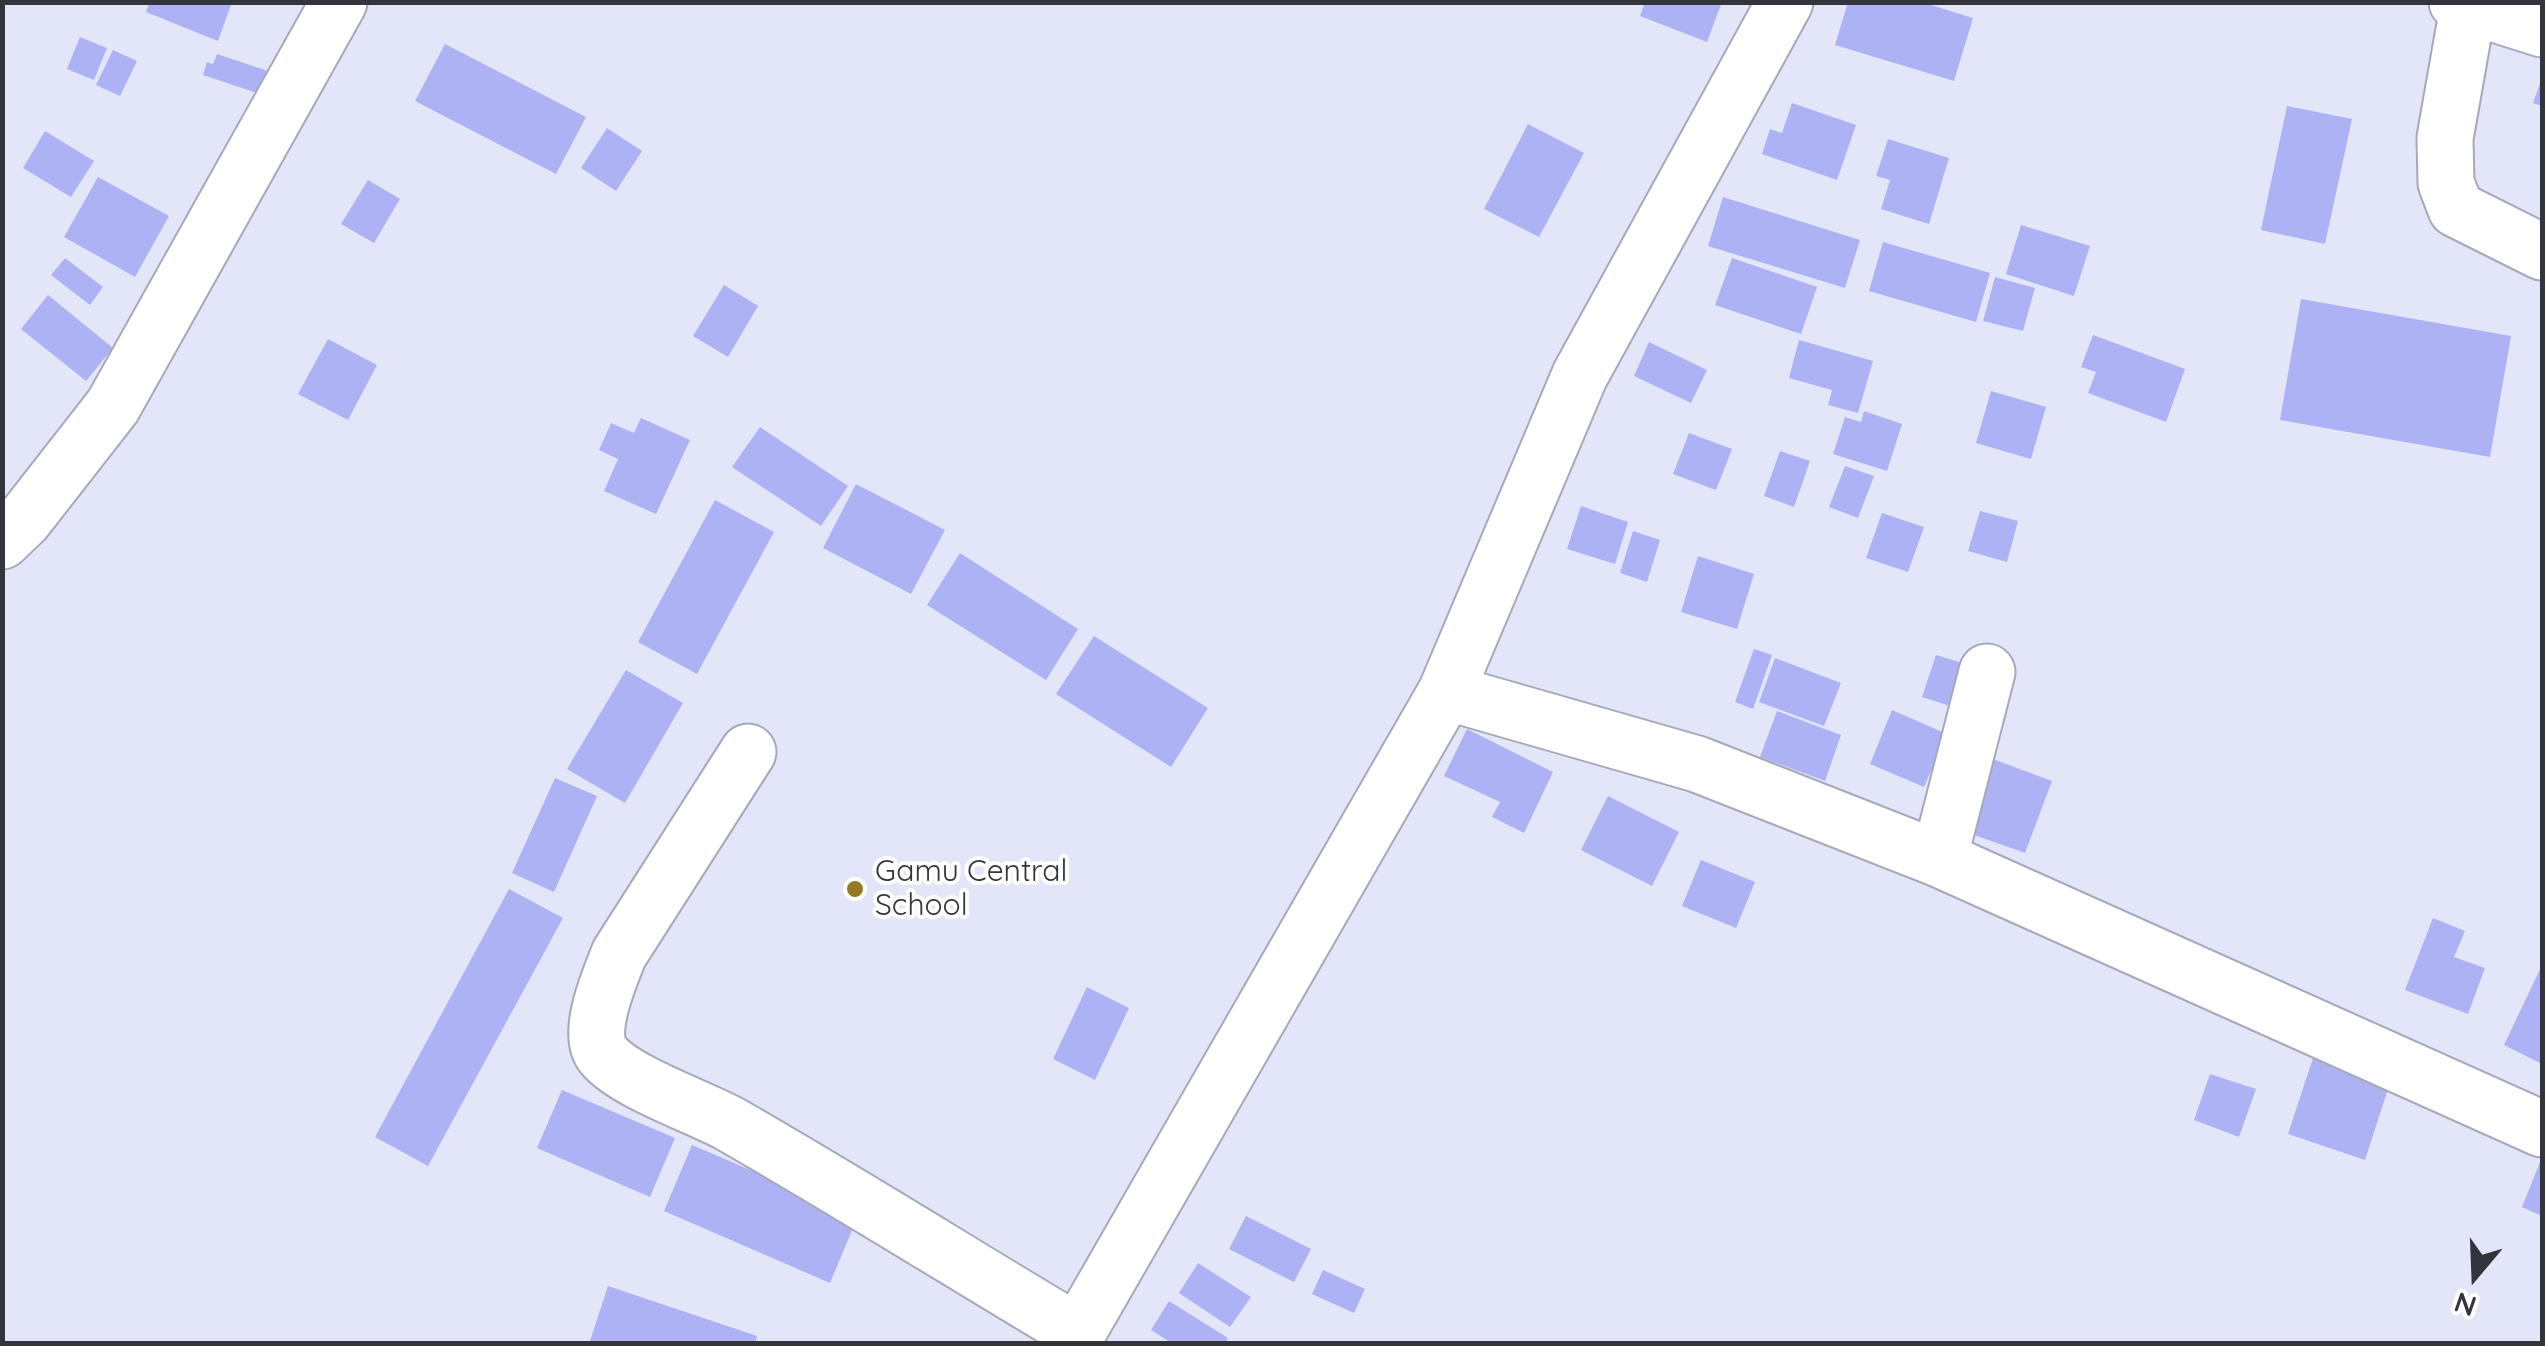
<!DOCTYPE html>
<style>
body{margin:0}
#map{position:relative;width:2545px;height:1346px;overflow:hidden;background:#e3e6f8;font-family:Quicksand,sans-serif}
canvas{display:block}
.frame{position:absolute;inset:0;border:5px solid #34353c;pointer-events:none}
.north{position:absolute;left:2425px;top:1226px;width:100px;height:100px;-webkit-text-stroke:8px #fff;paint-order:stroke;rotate:199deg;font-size:28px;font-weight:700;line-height:40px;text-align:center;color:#34353c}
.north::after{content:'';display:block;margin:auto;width:35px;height:45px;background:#34353c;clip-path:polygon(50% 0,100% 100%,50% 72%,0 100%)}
</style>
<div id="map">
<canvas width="2545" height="1346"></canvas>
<div class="frame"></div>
<div class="north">N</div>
</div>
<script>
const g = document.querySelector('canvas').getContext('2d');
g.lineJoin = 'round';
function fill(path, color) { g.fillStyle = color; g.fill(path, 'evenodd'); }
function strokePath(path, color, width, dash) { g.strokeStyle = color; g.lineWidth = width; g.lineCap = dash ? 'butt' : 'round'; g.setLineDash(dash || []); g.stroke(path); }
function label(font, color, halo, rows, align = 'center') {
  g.font = font + ' Quicksand,sans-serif'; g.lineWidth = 8; g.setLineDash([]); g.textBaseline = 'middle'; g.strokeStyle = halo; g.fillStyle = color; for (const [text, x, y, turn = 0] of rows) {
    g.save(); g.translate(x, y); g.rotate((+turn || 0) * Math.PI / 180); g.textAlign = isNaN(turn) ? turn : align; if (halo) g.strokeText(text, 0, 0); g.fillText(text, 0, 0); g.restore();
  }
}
const building = new Path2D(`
 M150 2H232L218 41 146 12Z
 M1645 2H1722L1707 42 1640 16Z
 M1848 2H1921L1973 18 1954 81 1835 45Z
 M80 37 107 48 94 80 67 69Z
 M445 44 586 117 556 174 415 101Z
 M113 50 137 61 120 96 96 85Z
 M217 54 274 73 266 96 203 75 207 62 213 64Z
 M2542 78V106L2533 103Z
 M1792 103 1856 125 1837 180 1762 154 1770 129 1782 133Z
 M2287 106 2352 119 2325 244 2261 230Z
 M1528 124 1584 153 1539 237 1484 209Z
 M607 128 642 151 616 191 581 168Z
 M45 131 94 161 71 197 23 168Z
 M1888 139 1949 158 1929 224 1881 209 1890 180 1876 176Z
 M98 177 169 216 135 277 64 237Z
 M368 180 400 199 374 243 341 224Z
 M1723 197 1860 240 1845 288 1708 246Z
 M2021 225 2090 246 2074 296 2006 274Z
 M1883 242 1990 273 1976 322 1869 291Z
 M65 258 103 287 90 305 51 275Z
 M1732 258 1817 287 1801 334 1715 305Z
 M1995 277 2035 288 2023 331 1983 321Z
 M724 285 758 306 728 357 693 336Z
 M48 295 113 348 86 381 21 329Z
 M2301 299 2511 336 2490 457 2280 420Z
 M2093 335 2185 369 2166 422 2088 393 2096 372 2081 367Z
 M328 339 377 365 348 420 298 394Z
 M1799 340 1873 361 1858 413 1828 405 1832 390 1789 378Z
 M1649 342 1707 370 1691 403 1634 376Z
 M1991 391 2046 407 2031 459 1976 443Z
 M1864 411 1902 424 1887 471 1833 454 1845 417 1861 422Z
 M641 418 690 440 656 514 604 491 618 459 599 450 611 423 634 433Z
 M760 427 848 486 821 526 732 467Z
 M1689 433 1732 449 1716 490 1673 474Z
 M1780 451 1810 461 1794 507 1764 496Z
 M1845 466 1874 476 1858 518 1829 507Z
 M856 484 945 530 911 594 823 548Z
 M715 500 774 532 697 674 638 642Z
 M1581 506 1628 522 1615 564 1567 549Z
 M1980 511 2018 521 2007 562 1968 551Z
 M1882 513 1924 527 1908 572 1866 558Z
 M1633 531 1660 540 1647 582 1620 573Z
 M960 553 1078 629 1046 680 927 605Z
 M1698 556 1754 574 1737 629 1681 612Z
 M1094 636 1208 708 1171 767 1056 694Z
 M1754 649 1772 655 1753 709 1735 702Z
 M1936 655 1966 664 1953 707 1922 697Z
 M1775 658 1841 683 1824 726 1759 702Z
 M626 670 683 703 625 803 567 769Z
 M1892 710 1947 734 1924 787 1870 764Z
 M1777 711 1841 735 1825 781 1760 757Z
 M1467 729 1553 772 1524 833 1492 817 1500 802 1444 776Z
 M1990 758 2052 781 2025 853 1963 831Z
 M555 778 597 796 554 892 512 873Z
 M1608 796 1679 832 1652 886 1581 850Z
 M1701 860 1755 882 1736 928 1682 906Z
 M509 889 563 918 428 1166 375 1137Z
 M2433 918 2465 931 2454 957 2485 968 2468 1014 2405 990Z
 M2542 965V1064L2504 1045Z
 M1087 987 1129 1008 1095 1080 1053 1059Z
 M2313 1058 2390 1083 2365 1160 2288 1134Z
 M2210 1074 2256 1089 2239 1137 2194 1120Z
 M562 1090 675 1138 650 1197 537 1148Z
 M692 1145 858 1216 830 1283 664 1211Z
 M2542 1157V1216L2522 1207Z
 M1246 1216 1311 1249 1294 1282 1229 1249Z
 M1198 1263 1251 1297 1230 1327 1179 1293Z
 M1323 1270 1365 1289 1354 1313 1312 1294Z
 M608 1286 757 1336 755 1344H589Z
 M1169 1301 1228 1338 1225 1344H1173L1151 1330Z`);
const minor = new Path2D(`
 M2457 2 2542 29
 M2469 2 2445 138 2446 183 2456 209 2542 252
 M2 541 24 520 113 406 339 2
 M1446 692 1697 764 1939 859 2542 1129
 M748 752 619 954C610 977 585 1034 603 1055 625 1082 697 1106 730 1124 847 1191 961 1263 1077 1332
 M1939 859 1987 672
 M1071 1344 1446 692 1580 375 1785 2`);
const markers = [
 [855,889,10,"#957a21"]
];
const poiNames = [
 ["Gamu Central",875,872],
 ["School",875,906]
];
fill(building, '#acb2f4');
strokePath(minor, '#a7a9ba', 59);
strokePath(minor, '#fff', 55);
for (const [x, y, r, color] of markers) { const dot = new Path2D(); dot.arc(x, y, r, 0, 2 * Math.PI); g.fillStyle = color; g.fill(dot); strokePath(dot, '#fff', 4); }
label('30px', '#34353c', '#fff', poiNames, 'left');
</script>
